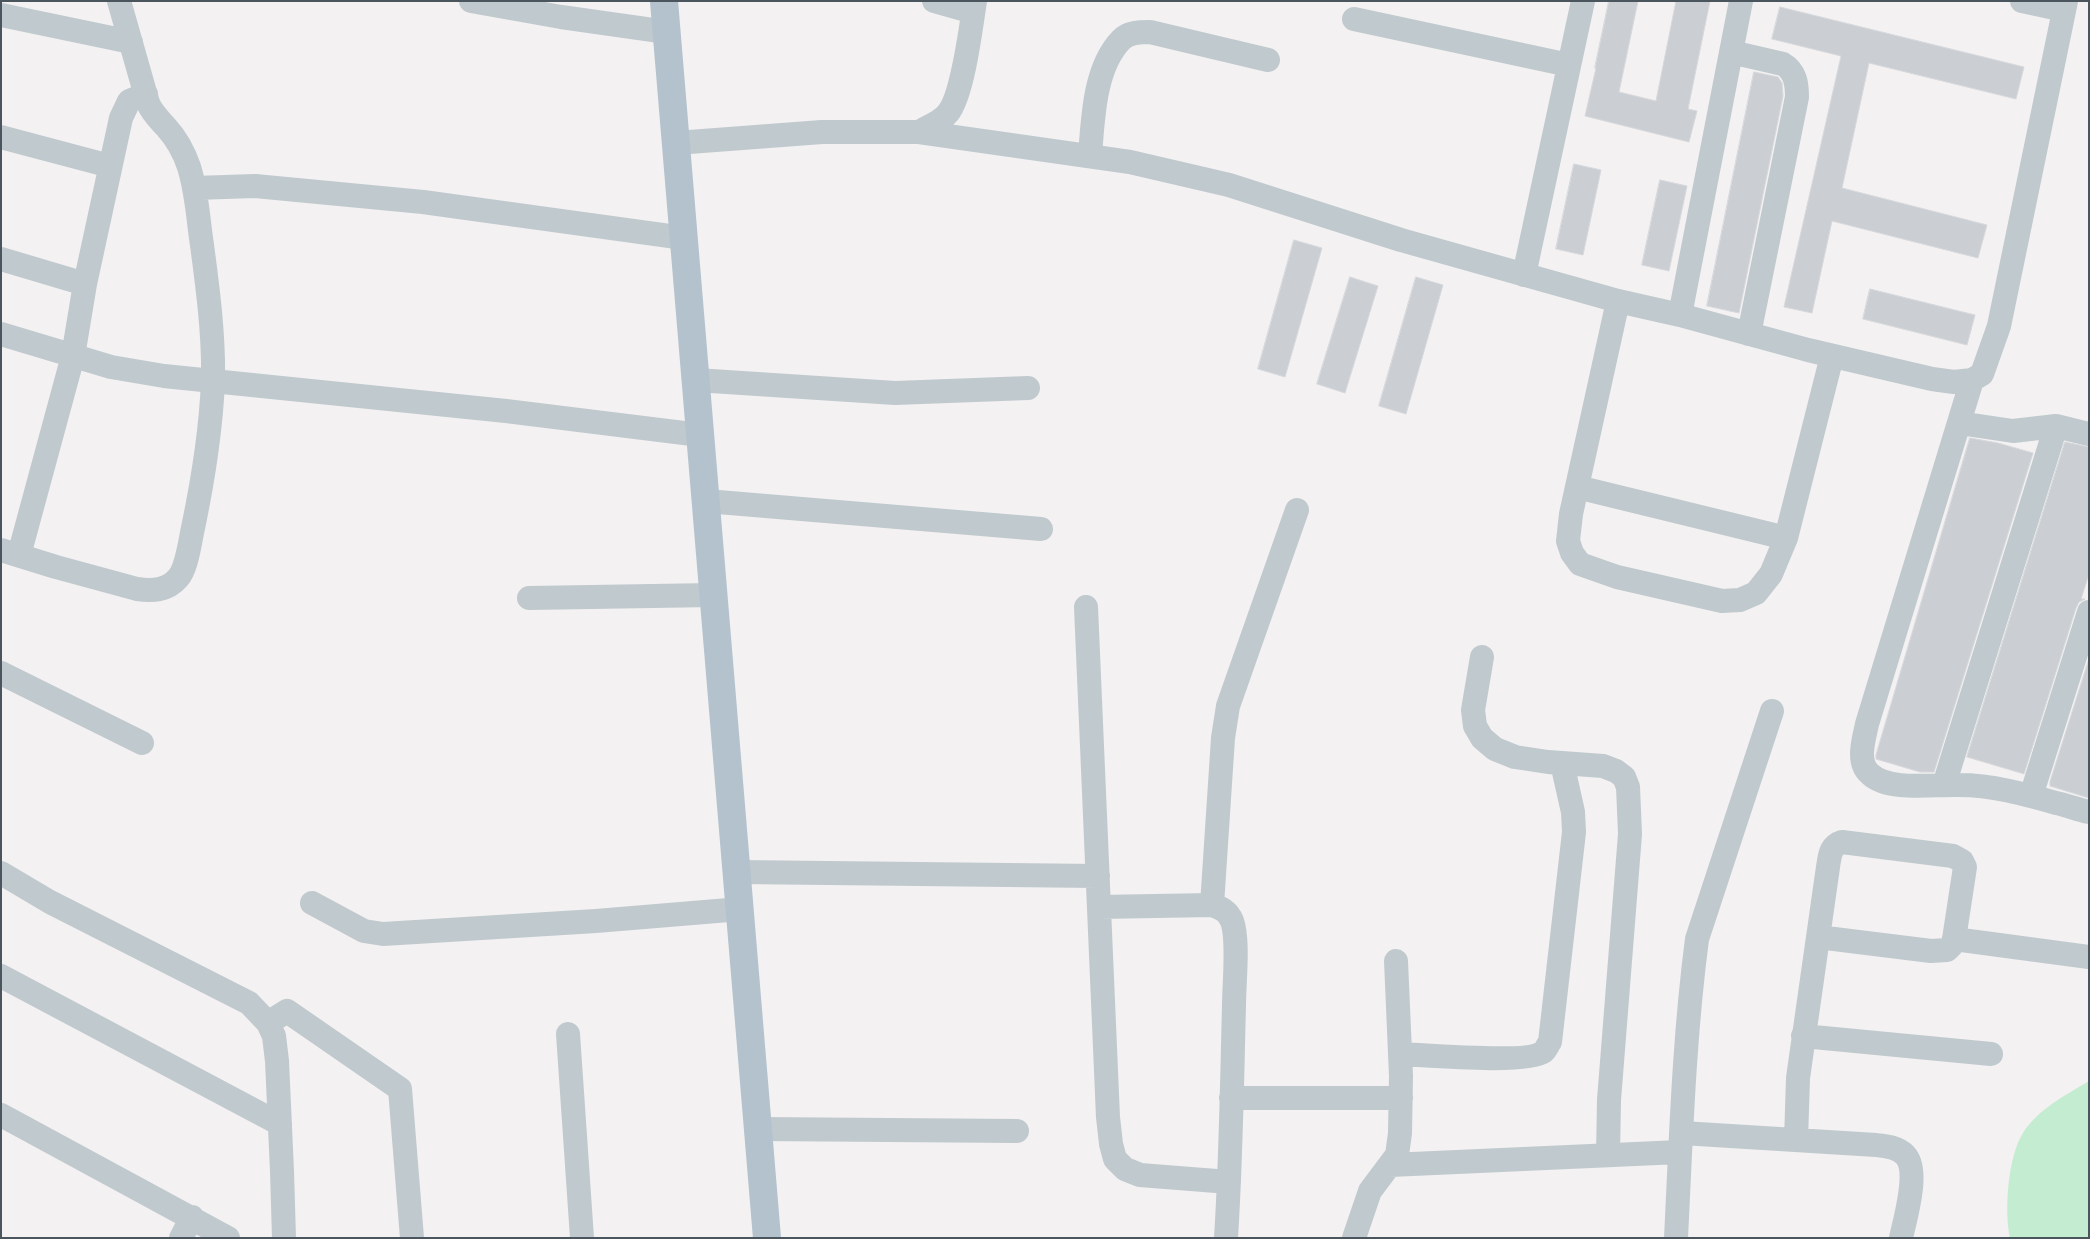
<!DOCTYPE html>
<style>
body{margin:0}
#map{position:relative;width:2090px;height:1239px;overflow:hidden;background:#f3f1f1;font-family:Barlow,sans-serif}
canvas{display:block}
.frame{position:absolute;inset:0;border:2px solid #4a555d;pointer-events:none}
</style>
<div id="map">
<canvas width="2090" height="1239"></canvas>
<div class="frame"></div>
</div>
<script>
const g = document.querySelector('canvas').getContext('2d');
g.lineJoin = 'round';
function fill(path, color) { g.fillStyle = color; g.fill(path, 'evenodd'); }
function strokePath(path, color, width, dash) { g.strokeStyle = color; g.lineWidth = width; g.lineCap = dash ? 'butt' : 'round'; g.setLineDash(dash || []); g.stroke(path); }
const green = new Path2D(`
 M2089 1081V1238H2010C2004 1211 2008 1156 2023 1133 2038 1109 2066 1095 2089 1081Z`);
const building = new Path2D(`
 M1609 1H1638L1619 92 1656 101 1676 1H1710L1688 109 1697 111 1689 142 1585 116 1596 68H1595Z
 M1780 7 2024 67 2016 99 1869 63 1842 188 1987 225 1978 258 1832 221 1812 313 1784 307 1841 56 1772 39Z
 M1754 72 1778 77 1782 83 1783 96 1739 313 1707 306Z
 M1574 164 1601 170 1583 255 1556 249Z
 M1660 180 1687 186 1669 271 1642 265Z
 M1294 240 1322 248 1285 377 1258 369Z
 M1350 277 1378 286 1345 393 1317 384Z
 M1416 277 1443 285 1406 414 1379 406Z
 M1870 289 1975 315 1967 345 1863 319Z
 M1970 438 1998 443 2033 453 1934 772H1920L1876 759V755Z
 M2065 442 2089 447V574L2081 599H2085L2079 602 2076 608 2024 774 1967 757Z
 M2089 659V798L2050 786V782Z`);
const minor = new Path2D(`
 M471 1 561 17 667 32
 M934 1 973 12
 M2022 1 2064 10
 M1 15 131 42
 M1354 19 1569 65
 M1731 52 1783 64C1795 71 1797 83 1797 97L1749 334
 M919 132C929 126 941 122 948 113 963 95 971 26 975 1
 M1 137 110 166
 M676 143 822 132H919L1130 162 1229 185 1401 240 1618 301 1680 315 1808 350 1932 379 1954 382 1972 380 1982 374 1999 326 2066 1
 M1090 156C1093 119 1094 68 1121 40 1128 32 1140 32 1150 32L1268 60
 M194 188 255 186 423 202 684 238
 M1 259 85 284
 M1524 275 1583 1
 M1618 301 1571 514 1568 541 1572 553 1580 564 1617 577 1722 601 1740 600 1756 593 1771 574 1786 538 1832 356
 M1680 315 1741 1
 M1 334 111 367 164 376 506 411 700 435
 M696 380 895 393 1028 388
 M1972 380 1867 724C1864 739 1856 762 1870 774 1889 792 1935 784 1959 785 1992 785 2024 794 2056 803 2067 805 2078 810 2089 812
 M1959 423 2013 431 2056 426 2089 434
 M1577 487 1786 538
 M706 501 1041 529
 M1 550 56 567 137 589C152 591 167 591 178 578 187 568 190 541 193 528 203 480 211 430 213 381 214 336 208 290 202 245 198 219 197 192 189 167 184 152 176 138 166 127 159 119 152 113 148 103L119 1
 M19 555 73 356 85 284 121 118 129 101 146 94
 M529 598 714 595
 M1086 607 1108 1117 1111 1144 1115 1159 1125 1169 1140 1175 1229 1182
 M1482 657 1473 710 1475 726 1482 738 1495 749 1515 757 1548 762 1603 766 1616 771 1624 777 1628 787 1630 834 1609 1100 1608 1155
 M1 673 142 743
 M1944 785 2056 426
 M2031 796 2089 612
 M737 872 1098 876
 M1 873 50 902 249 1003 268 1023 274 1036 277 1061 282 1171 284 1238
 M312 903 364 931 383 934 596 921 741 909
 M1212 905 1223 738 1228 706 1297 510
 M1099 907 1212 905C1221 908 1228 911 1232 921 1239 940 1234 983 1234 1005 1232 1082 1231 1160 1226 1238
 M1954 939 2089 957
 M1 976 280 1124
 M268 1023 287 1011 400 1089 412 1238
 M568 1034 582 1238
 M1803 1036 1991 1054
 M1400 1054C1425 1055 1528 1064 1543 1052 1546 1050 1548 1044 1550 1042L1574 832 1573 812 1562 763
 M1231 1098H1401
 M1 1115 228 1238
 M759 1129 1017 1131
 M1682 1133 1876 1145C1886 1146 1898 1147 1905 1155 1920 1170 1905 1219 1901 1238
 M1796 1140 1798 1078 1828 867C1830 855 1830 846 1842 842L1953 856 1962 861 1965 867 1954 939 1952 945 1947 950 1931 951 1818 937
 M1390 1165 1680 1152
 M181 1238 192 1217
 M1354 1238 1370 1191 1397 1155 1400 1133 1401 1076 1396 961
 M1676 1238C1681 1138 1684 1038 1697 939L1772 711`);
const major = new Path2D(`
 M664 1 767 1238`);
fill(green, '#c4ecd1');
fill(building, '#cbced3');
strokePath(building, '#d6d8dc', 1);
strokePath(minor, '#c0c9ce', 24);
strokePath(major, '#b3c2cd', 28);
</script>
